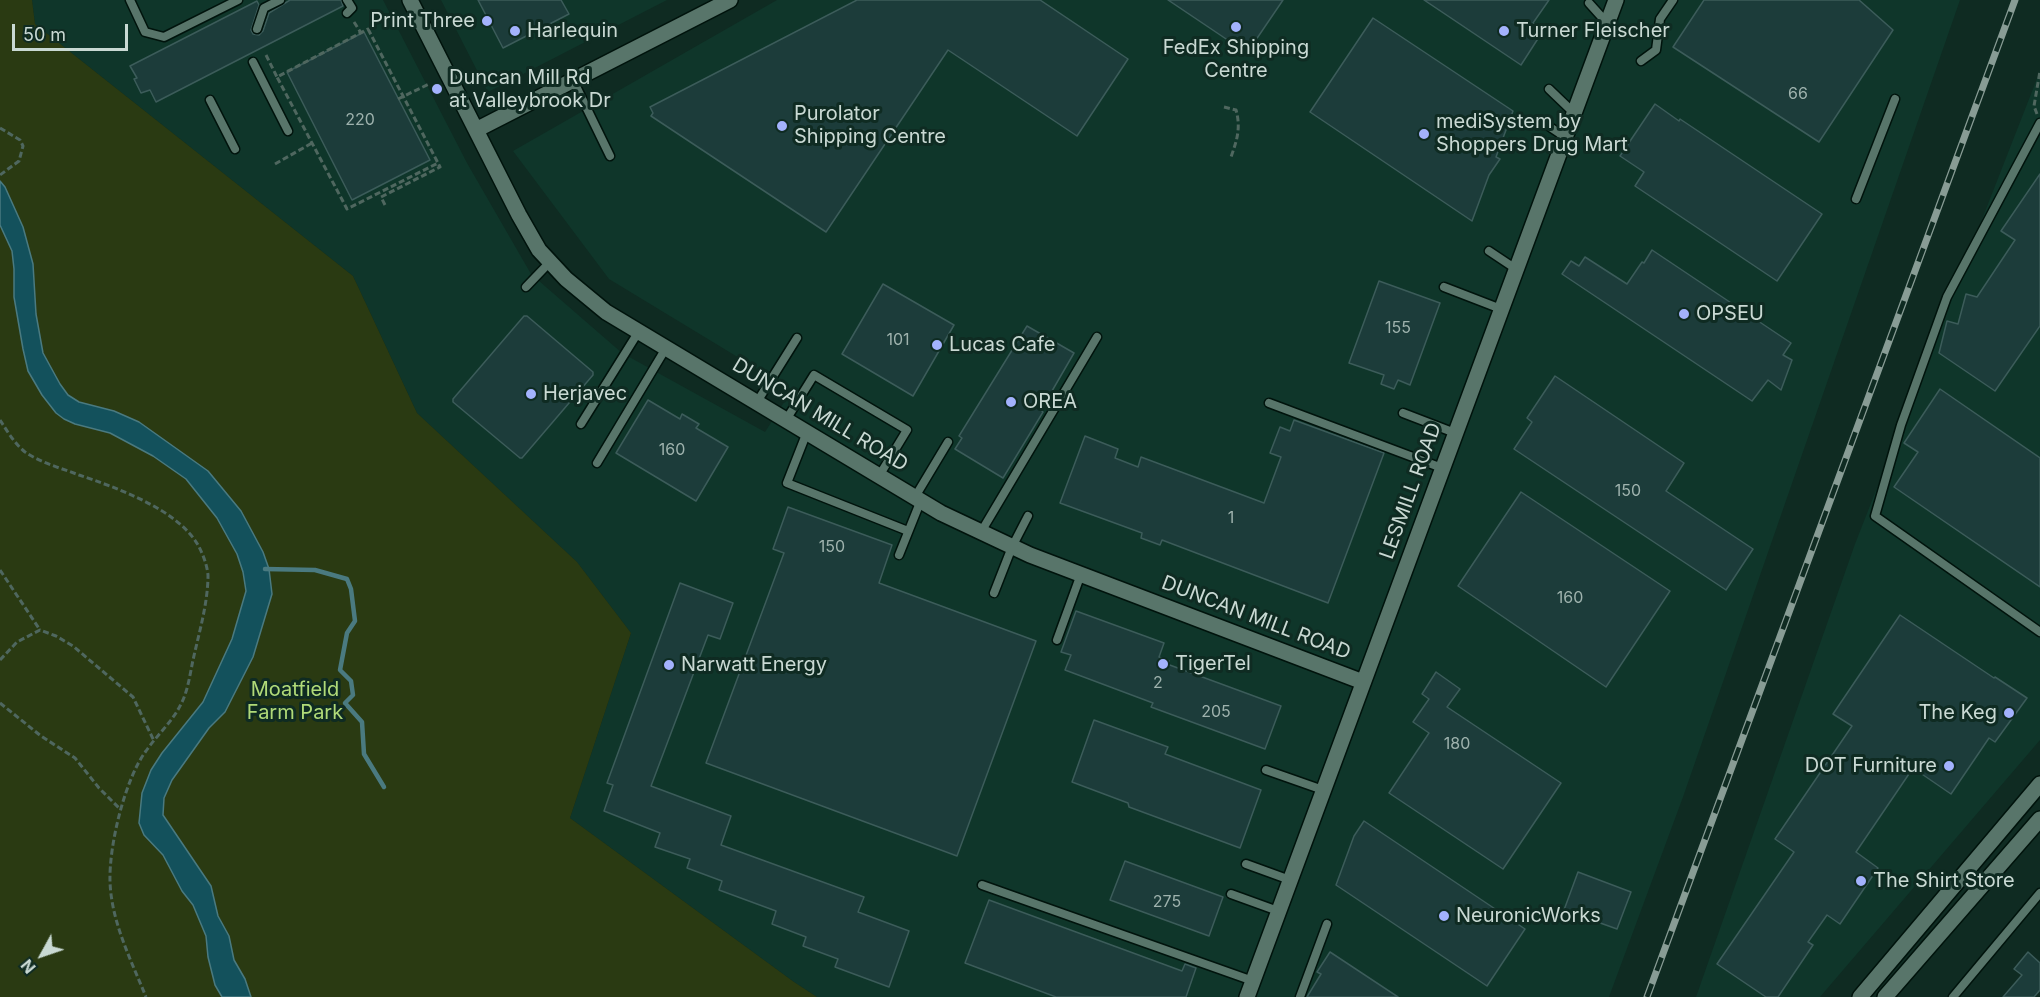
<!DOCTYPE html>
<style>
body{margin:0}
#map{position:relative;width:2040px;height:997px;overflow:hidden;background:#0f2b22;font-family:Inter,sans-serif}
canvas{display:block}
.north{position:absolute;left:12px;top:925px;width:60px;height:60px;-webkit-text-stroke:4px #0f2b22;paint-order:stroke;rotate:230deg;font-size:16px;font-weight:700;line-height:24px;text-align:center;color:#c9d9d3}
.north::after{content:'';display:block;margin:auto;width:21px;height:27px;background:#c9d9d3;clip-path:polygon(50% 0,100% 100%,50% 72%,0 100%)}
.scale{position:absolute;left:12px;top:24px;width:116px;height:27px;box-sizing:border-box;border:3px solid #c9d9d3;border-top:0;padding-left:8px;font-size:18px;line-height:21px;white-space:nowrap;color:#c9d9d3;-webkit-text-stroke:4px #0f2b22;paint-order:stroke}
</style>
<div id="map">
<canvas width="2040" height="997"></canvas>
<div class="north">N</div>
<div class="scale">50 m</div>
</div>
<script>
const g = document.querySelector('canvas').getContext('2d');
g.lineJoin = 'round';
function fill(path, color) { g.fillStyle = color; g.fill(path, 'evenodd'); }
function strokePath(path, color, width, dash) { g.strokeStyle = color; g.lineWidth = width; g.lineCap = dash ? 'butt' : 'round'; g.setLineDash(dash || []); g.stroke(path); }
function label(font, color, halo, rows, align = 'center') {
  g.font = font + ' Inter,sans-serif'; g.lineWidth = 6; g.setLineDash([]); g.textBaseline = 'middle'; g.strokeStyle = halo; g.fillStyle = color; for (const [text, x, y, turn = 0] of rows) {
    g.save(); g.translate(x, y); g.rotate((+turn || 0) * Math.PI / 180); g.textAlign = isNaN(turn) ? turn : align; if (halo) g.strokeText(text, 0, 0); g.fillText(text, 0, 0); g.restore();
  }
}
const built = new Path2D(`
 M32 0H383L467 163 531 274 622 353 765 432 792 390 609 279 513 151 777 0H1960L1683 797 1609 997H817L794 982 570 818 631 633 577 562 417 413 353 276 35 24Z
 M441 0H667L488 92Z
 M2040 71V740L1820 997H1696L1855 544Z`);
const green = new Path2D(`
 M0 0H32L35 24 353 276 417 413 577 562 631 633 570 818 794 982 817 997H0Z`);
const water = new Path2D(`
 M0 181 5 187 23 227 33 264 36 314 43 353 60 384 68 395 79 402 114 411 139 422 208 471 241 511 263 552 269 569 272 594 253 657 225 712 209 728 172 780 164 798 163 815 211 886 218 916 229 936 234 960 245 979 251 997H222L215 985 208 957 206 936 193 905 182 891 163 855 144 835 139 823 142 793 151 770 162 753 203 702 232 639 246 591 243 572 237 554 217 518 186 479 153 456 110 433 75 424 64 419 56 413 42 395 28 371 23 349 14 297V269L12 251 0 225Z`);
const stream = new Path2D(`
 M265 569 315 570 347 579 351 589 355 621 347 633 340 670 351 681 353 695 345 703 362 722 364 754 384 787`);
const building = new Path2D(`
 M290 0H341L343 6 156 102 150 90 141 93 134 79 137 78 130 66 257 1 259 5 251 30 253 34 259 35 263 31 269 13Z
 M478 0H561L569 14 503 48Z
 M857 0H1040L1128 59 1077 136 948 50 826 232 651 116 653 113 650 107Z
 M1168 0H1283L1247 53Z
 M1424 0H1549L1533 23 1540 28 1536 34 1539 37 1521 65Z
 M1704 0H1859L1893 30 1819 142 1673 47Z
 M1373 18 1513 111 1496 157 1500 159 1489 175 1472 221 1310 112Z
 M364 32 430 160 352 200 287 72Z
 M1655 104 1679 121 1680 119 1822 214 1777 281 1635 186 1644 172 1620 156Z
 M2040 174V326L1995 391 1939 353 1947 321 1958 324 1966 294 1977 297 2015 240 2001 231Z
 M1652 250 1791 343 1783 355 1792 360 1781 390 1768 380 1752 401 1562 274 1571 261 1579 266 1585 257 1627 284 1642 262 1644 263Z
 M1379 281 1440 303 1410 385 1398 380 1394 389 1381 384 1384 375 1349 363Z
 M883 284 954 325 913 396 842 354Z
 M524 316H527L593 372V375L522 458H520L453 402V399Z
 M1027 326 1074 353 1041 410 1043 412 1003 478 955 449 962 438 959 436Z
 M1555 376 1684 463 1666 491 1753 549 1726 590 1514 449 1532 422 1527 418Z
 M1940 389 2040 458V587L1894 487 1918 452 1904 443Z
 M648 400 680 419 682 414 699 424 696 428 728 447 696 501 616 453Z
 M1294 420 1384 453 1328 603 1162 540 1160 545 1141 538 1142 533 1060 503 1085 436 1118 449 1115 458 1138 467 1141 457 1264 503 1281 457 1270 453 1280 427 1290 431Z
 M1521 492 1670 591 1606 687 1458 586Z
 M788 507 892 545 879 583 1036 641 957 856 706 763 784 553 773 549Z
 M680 583 733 603 720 639 708 635 651 786 731 816 721 845 864 897 858 912 909 931 889 987 835 967 838 959 803 946 806 937 772 924 776 911 719 890 722 881 687 868 690 859 655 847 660 833 604 811 613 785 607 783Z
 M1076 611 1164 643 1159 657 1169 661 1167 664 1281 706 1265 749 1151 707 1153 703 1065 670 1071 655 1061 652Z
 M1900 615 1994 678 1995 677 2027 698 1995 742 1989 738 1951 794 1913 768 1856 852 1878 868 1840 924 1827 915 1808 942 1813 945 1778 997H1766L1717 964 1794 852 1775 839 1852 726 1833 714Z
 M1436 672 1460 689 1447 707 1561 783 1503 869 1389 793 1429 733 1413 722 1429 699 1422 694Z
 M1094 720 1168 747 1165 754 1261 790 1240 848 1129 807 1128 803 1072 782Z
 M1364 821 1525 929 1487 986 1336 885 1354 836Z
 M1125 861 1223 897 1209 936 1110 900Z
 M1578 872 1631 892 1617 929 1564 910Z
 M989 900 1182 971 1185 964 1196 968 1186 997H1056L965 963Z
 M1330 952 1398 997H1307L1321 974 1317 972Z
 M2028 952 2040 963V990L2034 997H2003L2022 975 2014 969Z`);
const path = new Path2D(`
 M354 22 361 33
 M368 29 438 163 347 209 277 77Z
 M266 55 277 77
 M398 99 429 84
 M1224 107 1236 110C1241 128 1237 140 1231 157
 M2037 114 2034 106 2040 71
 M0 128 20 140 23 146 19 161 0 175
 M275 164 312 143
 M385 205 381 197 440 167 438 163
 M0 420C7 431 15 444 25 452 41 463 61 468 79 475 117 488 177 509 198 545 203 554 207 565 208 575 208 603 199 633 193 660 190 674 188 691 181 704 173 721 157 735 146 751 125 779 109 845 110 881 111 921 131 960 146 997
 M0 570 40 630
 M0 660 17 642 40 630 56 636 73 646 133 697 154 741
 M0 703 41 736 75 758 99 788 120 809`);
const lane = new Path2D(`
 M130 0 145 32 164 37 238 0
 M1589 3 1607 23
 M347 13 352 8 347 0
 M257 29 264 8 280 0
 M1641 61 1656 50 1660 19 1673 0
 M253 62 288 131
 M573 80 610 156
 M1549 89 1574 113
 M210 100 235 149
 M1544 123 1565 137
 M2040 123 1947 297 1901 425 1875 516 2040 632
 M1856 199 1895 99
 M1489 251 1516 269
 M526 287 550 262
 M1444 287 1501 309
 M757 402 797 338
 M1269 403 1442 468
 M1403 413 1455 433
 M786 420 814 375 907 430 879 476
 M581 424 639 331
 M807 432 787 483 908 531
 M597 463 666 348
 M915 497 948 442
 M981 532 1097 337
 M899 555 921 500
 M994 593 1012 547 1028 516
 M1057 640 1081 574
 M1266 770 1323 790
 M1246 864 1290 880
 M982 885 1253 981
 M1231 894 1278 911
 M1300 997 1327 924
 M1953 997 2040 893`);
const street = new Path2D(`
 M410 0 519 215 539 250 566 279 606 312 941 513 1030 555 1363 682
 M476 130 730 0`);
const secondary = new Path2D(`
 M1247 997 1616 0
 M1860 997 2040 784
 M1885 997 2040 819`);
const rail = new Path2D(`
 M1647 997 2015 0`);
const markers = [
 [487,21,6,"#a3b2fd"],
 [1236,27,6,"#a3b2fd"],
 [515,31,6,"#a3b2fd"],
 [1504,31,6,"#a3b2fd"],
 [437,89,6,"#a3b2fd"],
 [782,126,6,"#a3b2fd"],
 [1424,134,6,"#a3b2fd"],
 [1684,314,6,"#a3b2fd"],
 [937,345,6,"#a3b2fd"],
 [531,394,6,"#a3b2fd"],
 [1011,402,6,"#a3b2fd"],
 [1163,664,6,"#a3b2fd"],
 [669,665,6,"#a3b2fd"],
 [2009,713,6,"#a3b2fd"],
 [1949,766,6,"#a3b2fd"],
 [1861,881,6,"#a3b2fd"],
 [1444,916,6,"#a3b2fd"]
];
const numberNames = [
 ["66",1798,94],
 ["220",360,120],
 ["155",1398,328],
 ["101",898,340],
 ["160",672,450],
 ["150",1628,491],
 ["1",1231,518],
 ["150",832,547],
 ["160",1570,598],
 ["2",1158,683],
 ["205",1216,712],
 ["180",1457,744],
 ["275",1167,902]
];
const poiNames = [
 ["Print Three",475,21,"right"],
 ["Harlequin",527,31],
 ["Turner Fleischer",1516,31],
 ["FedEx Shipping",1236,48,"center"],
 ["Centre",1236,71,"center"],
 ["Duncan Mill Rd",449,78],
 ["at Valleybrook Dr",449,101],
 ["Purolator",794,114],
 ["Shipping Centre",794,137],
 ["mediSystem by",1436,122],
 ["Shoppers Drug Mart",1436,145],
 ["OPSEU",1696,314],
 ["Lucas Cafe",949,345],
 ["Herjavec",543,394],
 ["OREA",1023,402],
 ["TigerTel",1175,664],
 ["Narwatt Energy",681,665],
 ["The Keg",1997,713,"right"],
 ["DOT Furniture",1937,766,"right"],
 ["The Shirt Store",1873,881],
 ["NeuronicWorks",1456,916]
];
const streetNames = [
 ["DUNCAN MILL ROAD",820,415,31],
 ["LESMILL ROAD",1411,491,-70],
 ["DUNCAN MILL ROAD",1256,618,21]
];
const parkNames = [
 ["Moatfield",295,690],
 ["Farm Park",295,713]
];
fill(built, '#0f362a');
fill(green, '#2a3a12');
fill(water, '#13515c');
strokePath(water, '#4a7a80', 1.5);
strokePath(stream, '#4a7a80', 4.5);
fill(building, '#1c3c3a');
strokePath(building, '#3c5c5a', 1.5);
strokePath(lane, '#00130c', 11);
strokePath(street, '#00130c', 18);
strokePath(secondary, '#00130c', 18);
strokePath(path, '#4f675f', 3, [6, 3]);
strokePath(lane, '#58756a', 8);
strokePath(street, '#58756a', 15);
strokePath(secondary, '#58756a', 15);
strokePath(rail, '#889c95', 7);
strokePath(rail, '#0f2b22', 4.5, [14]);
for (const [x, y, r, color] of markers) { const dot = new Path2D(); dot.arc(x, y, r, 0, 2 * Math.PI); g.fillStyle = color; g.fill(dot); strokePath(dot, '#0f2b22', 2); }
label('16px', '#9eb2ad', null, numberNames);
label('20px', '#c9d9d3', '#0f2b22', poiNames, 'left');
label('20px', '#c9d9d3', '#0f2b22', streetNames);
label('20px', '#b0da78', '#0f2b22', parkNames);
</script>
